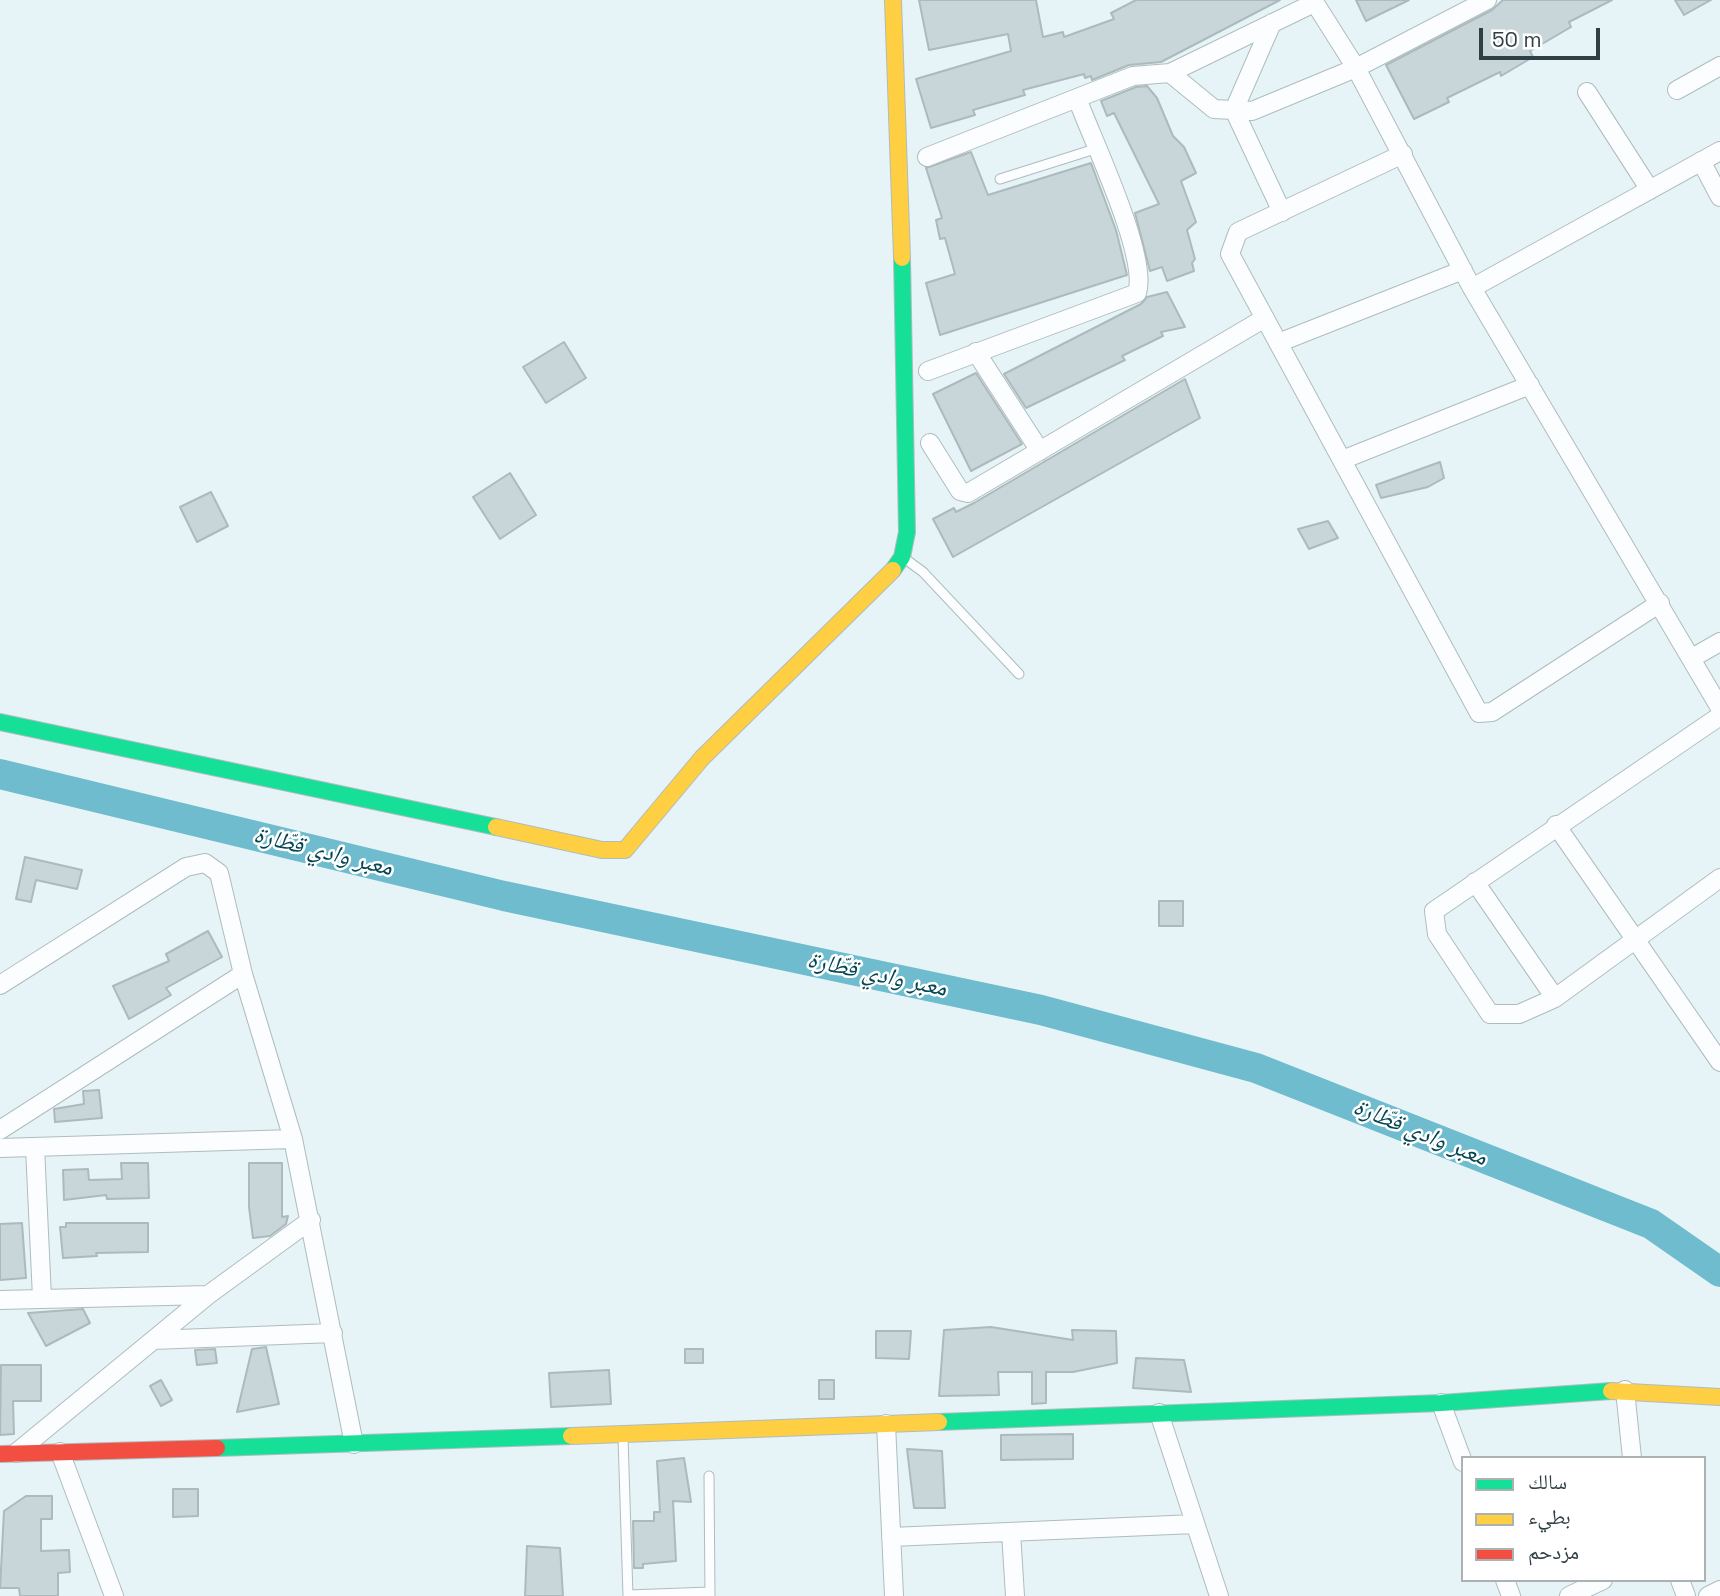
<!DOCTYPE html>
<meta charset="utf-8">
<style>
body{margin:0}
#map{position:relative;width:1720px;height:1596px;overflow:hidden;background:#e7f4f7;font-family:"Space Grotesk","Noto Naskh Arabic",sans-serif}
canvas{display:block}
.legend{position:absolute;left:1461px;top:1456px;width:245px;height:126px;box-sizing:border-box;background:#fff;border:2px solid #acb2b4;margin:0;padding:9px 12px;list-style:none;font-size:21px;color:#2f3f43}
.legend li{display:flex;align-items:center;gap:14px;height:35px}
.legend b{width:35px;border:2px solid #acb2b4}
.scale{position:absolute;left:1479px;top:28px;width:121px;height:32px;box-sizing:border-box;border:4px solid #2f3f43;border-top:0;padding-left:9px;font-size:21px;line-height:24px;white-space:nowrap;color:#2f3f43;-webkit-text-stroke:5px #fff;paint-order:stroke}
</style>
<div id="map">
<canvas width="1720" height="1596"></canvas>
<ul class="legend">
<li><b style="height:9px;background:#16e098"></b>سالك</li>
<li><b style="height:9px;background:#ffcf43"></b>بطيء</li>
<li><b style="height:9px;background:#f24e42"></b>مزدحم</li>
</ul>
<div class="scale">50 m</div>
</div>
<script>
const g = document.querySelector('canvas').getContext('2d');
g.lineJoin = 'round';
function strokePath(path, color, width, dash) { g.strokeStyle = color; g.lineWidth = width; g.lineCap = dash ? 'butt' : 'round'; g.setLineDash(dash || []); g.stroke(path); }
function fill(path, color) { g.fillStyle = color; g.fill(path, 'evenodd'); }
function label(font, color, halo, rows, align = 'center') {
  g.font = font + ' "Space Grotesk","Noto Naskh Arabic",sans-serif'; g.lineWidth = 5; g.setLineDash([]); g.textBaseline = 'middle'; g.strokeStyle = halo; g.fillStyle = color; for (const [text, x, y, turn = 0] of rows) {
    g.save(); g.translate(x, y); g.rotate((+turn || 0) * Math.PI / 180); g.textAlign = isNaN(turn) ? turn : align; if (halo) g.strokeText(text, 0, 0); g.fillText(text, 0, 0); g.restore();
  }
}
const river = new Path2D(`
 M0 774 504 896 1041 1010 1256 1068 1651 1224 1720 1272`);
const building = new Path2D(`
 M919 0H1036L1043 37 1063 32 1064 37 1114 19 1111 13 1136 0H1280L1161 62 1129 65 1092 80 1091 76 1085 78 1084 74 1023 90 1025 95 973 110 975 115 931 128 916 79 1011 51 1008 34 929 50Z
 M1356 0H1409L1366 21Z
 M1503 0H1612L1569 22 1571 27 1530 51 1533 57 1501 76 1500 72 1447 98 1449 102 1414 119 1386 65 1492 10Z
 M1675 0H1711L1684 15Z
 M1147 86 1157 98 1173 136 1184 147 1196 173 1181 181 1196 222 1187 230 1195 259 1192 263 1194 271 1167 281 1162 267 1150 271 1135 213 1159 204 1114 113 1107 116 1101 101 1136 87Z
 M971 152 988 195 1091 163 1116 230 1127 275 940 335 926 283 955 274 945 238 940 239 936 220 942 218 926 168Z
 M1167 292 1185 327 1161 332 1163 336 1122 356 1125 360 1026 408 1004 374 1141 304 1147 297Z
 M564 342 586 378 546 403 523 367Z
 M976 373 1022 444 971 471 933 394Z
 M1185 379 1200 418 953 557 933 519 954 508 956 512 974 503Z
 M1440 462 1444 478 1428 487 1381 498 1376 485Z
 M510 473 536 515 500 539 473 497Z
 M211 492 228 526 197 542 180 507Z
 M1328 521 1338 538 1309 549 1298 529Z
 M25 857 82 870 77 889 36 880 31 902 16 899Z
 M1159 901H1183V926H1159Z
 M208 931 222 957 166 988 171 995 129 1019 113 986 169 961 166 954Z
 M99 1090 102 1118 55 1122 54 1109 84 1104 83 1091Z
 M121 1163H148L149 1198 107 1199 106 1195 64 1200 63 1170 88 1169 89 1180 122 1179Z
 M249 1163H282V1217L288 1216 286 1224 270 1236 253 1238 249 1207Z
 M22 1223 26 1278 0 1280V1224Z
 M66 1223H148V1252L96 1253 97 1256 63 1258 60 1227H66Z
 M83 1309 90 1323 46 1346 28 1313Z
 M991 1327 1073 1340 1072 1330 1116 1331 1117 1363 1073 1372H1046V1403L1032 1404V1372H998L999 1395 939 1396 944 1330Z
 M876 1331H911L909 1359 876 1358Z
 M266 1347 279 1404 237 1412 252 1349Z
 M215 1349 217 1363 197 1365 195 1350Z
 M685 1349H703V1363H685Z
 M1136 1358 1184 1360 1191 1392 1133 1388Z
 M1 1365H41V1401H13L14 1434 0 1435Z
 M609 1370 611 1404 551 1407 549 1373Z
 M161 1380 172 1400 161 1406 150 1386Z
 M819 1380H834V1399H819Z
 M1073 1434V1459L1001 1460V1435Z
 M907 1449 942 1451 945 1508H914Z
 M684 1458 691 1502 673 1501 676 1561 643 1564V1568H634L633 1521H654V1512H660L657 1461Z
 M173 1489H198V1516L173 1517Z
 M26 1496H52V1519H41V1551L69 1550 70 1572 58 1573V1596H20L19 1588H0L4 1511Z
 M527 1546 560 1548 563 1596H525Z`);
const lane = new Path2D(`
 M1000 179 1095 149
 M904 558 923 572 1019 674
 M623 1437 628 1596
 M709 1476 710 1596
 M628 1595 710 1592`);
const street = new Path2D(`
 M1313 0 1356 68 1472 288 1720 708
 M1272 23 1234 110 1282 212
 M1170 73 1214 109 1252 111 1356 68 1487 0
 M1677 90 1720 66
 M1587 92 1650 190
 M1403 154 1238 232 1230 254 1479 713 1492 712 1660 603
 M927 157 1133 76 1170 73 1314 3
 M1701 161 1720 197
 M1472 288 1720 151
 M1278 343 1463 270
 M976 352 1040 451
 M928 371 1137 293C1149 257 1092 139 1077 98
 M930 443 960 491 968 493 1265 318
 M1342 460 1530 385
 M1692 658 1720 642
 M1720 716 1434 911 1437 934 1490 1014H1519L1555 998 1720 878
 M1556 825 1720 1062
 M1475 882 1555 998
 M0 985 186 867 205 863 219 873 243 974 293 1139 354 1444
 M0 1130 243 974
 M35 1147 42 1298
 M0 1148 293 1139
 M0 1300 208 1295
 M153 1340 333 1333
 M1625 1390 1632 1458
 M1441 1403 1463 1462
 M1159 1413 1219 1596
 M886 1424 894 1596
 M60 1452 114 1596
 M16 1453 208 1295 311 1220
 M1011 1532 1015 1596
 M891 1537 1195 1524
 M1505 1580 1511 1596
 M1680 1580 1686 1596
 M1569 1596 1603 1580
 M1708 1596 1720 1590`);
const fast = new Path2D(`
 M893 570 902 557 907 532 902 258
 M0 722 496 827
 M939 1422 1441 1403 1611 1391
 M217 1448 571 1436`);
const slow = new Path2D(`
 M893 0 902 258
 M496 827 602 850H625L702 758 893 570
 M1611 1391 1720 1397
 M571 1436 939 1422`);
const jam = new Path2D(`
 M0 1454 217 1448`);
const waterNames = [
 ["معبر وادي قطّارة",323,852,14],
 ["معبر وادي قطّارة",877,975,12],
 ["معبر وادي قطّارة",1420,1133,22]
];
strokePath(river, '#6ebcce', 30);
fill(building, '#c8d5d9');
strokePath(building, '#adbabd', 2);
strokePath(lane, '#afbcbf', 11);
strokePath(street, '#afbcbf', 20);
strokePath(fast, '#afbcbf', 18);
strokePath(slow, '#afbcbf', 18);
strokePath(jam, '#afbcbf', 18);
strokePath(lane, '#fbfdfe', 9);
strokePath(street, '#fbfdfe', 18);
strokePath(fast, '#16e098', 16);
strokePath(slow, '#ffcf43', 16);
strokePath(jam, '#f24e42', 16);
label('italic 24px', '#054653', '#fff', waterNames);
</script>
